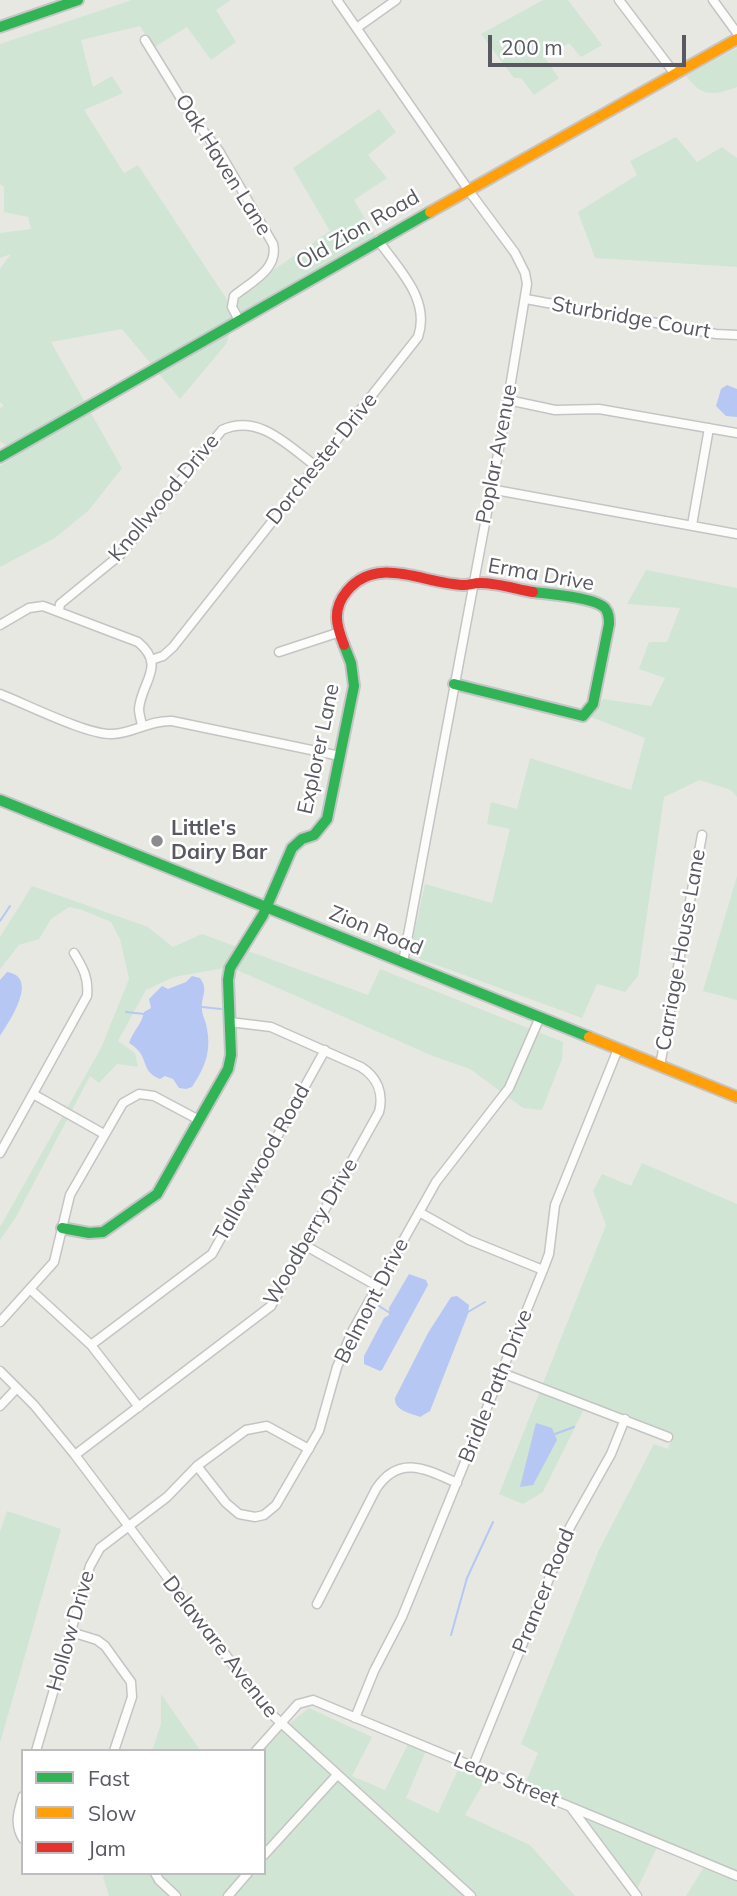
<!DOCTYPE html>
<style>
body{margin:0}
#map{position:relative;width:737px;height:1896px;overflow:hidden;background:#e8e8e3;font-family:Mulish,sans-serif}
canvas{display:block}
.legend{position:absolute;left:21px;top:1749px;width:245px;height:126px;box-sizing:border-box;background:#fff;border:2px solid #bdbdc0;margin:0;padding:9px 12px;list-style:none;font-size:21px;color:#595a61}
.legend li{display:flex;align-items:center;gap:14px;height:35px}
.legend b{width:35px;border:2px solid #bdbdc0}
.scale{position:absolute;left:488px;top:35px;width:198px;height:32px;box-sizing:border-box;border:4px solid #595a61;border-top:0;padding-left:9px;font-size:21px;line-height:24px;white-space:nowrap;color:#595a61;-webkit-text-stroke:5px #fff;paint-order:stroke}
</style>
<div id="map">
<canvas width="737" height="1896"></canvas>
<ul class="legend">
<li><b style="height:9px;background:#30b455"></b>Fast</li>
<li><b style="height:9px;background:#ff9f0a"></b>Slow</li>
<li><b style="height:9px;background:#e5322d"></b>Jam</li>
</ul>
<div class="scale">200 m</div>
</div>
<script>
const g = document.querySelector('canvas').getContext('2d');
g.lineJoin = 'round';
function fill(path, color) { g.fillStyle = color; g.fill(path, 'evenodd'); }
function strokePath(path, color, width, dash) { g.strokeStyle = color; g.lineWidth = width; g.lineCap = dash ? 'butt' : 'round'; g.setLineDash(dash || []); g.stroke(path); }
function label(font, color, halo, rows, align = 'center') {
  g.font = font + ' Mulish,sans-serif'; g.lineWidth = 5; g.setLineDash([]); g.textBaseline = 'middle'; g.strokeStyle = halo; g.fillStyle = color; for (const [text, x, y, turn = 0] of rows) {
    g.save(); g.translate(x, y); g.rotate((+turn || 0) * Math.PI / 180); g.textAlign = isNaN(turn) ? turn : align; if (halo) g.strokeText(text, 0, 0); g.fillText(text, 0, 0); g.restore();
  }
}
const green = new Path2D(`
 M132 0H231L216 10 236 42 211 60 187 27 153 48 140 26 81 40 93 87 112 76 123 93 84 110 124 173 138 165 228 301 330 231 293 168 379 109 396 132 368 155 387 178 354 200 375 235 232 317 227 343 180 399 122 329 51 342 122 468 89 510 55 538 0 567V466L18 455 0 441V408L4 406 0 402V269L11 254 0 258V233L31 229 28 217 4 212V187L0 184V44Z
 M543 0H568L602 45 581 57 569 43 545 58 559 78 534 95 521 78H514L481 34Z
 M737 48V87C713 96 702 97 686 76Z
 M676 137 697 162 722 147 737 158V267L595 258 578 212 637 175 630 161Z
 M646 570 737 588V797L731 790 700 780 664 797 638 976 625 992 597 984 582 1018 409 955 425 884 492 903 510 829 487 824 491 802 517 809 530 758 631 790 645 738 591 717 603 699 651 706 665 678 639 669 649 642H667L680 608 627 604Z
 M737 876V1000L703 991Z
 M32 886 148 927 173 947 202 934 368 995 380 969 563 1042 562 1059 542 1110 523 1108 470 1069 433 1056 230 967 174 977 146 990 118 1041 135 1053 138 1067 117 1064 99 1083 90 1076 16 1217 0 1240V1227L101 1048 129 979 120 939 111 922 82 910 69 907 51 919 39 939 19 945 0 969V937Z
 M642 1163 737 1204V1896H686L707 1862 659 1843 635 1894 568 1804 524 1786 538 1753 521 1744 599 1550 654 1444 668 1449 672 1436 587 1403 543 1492 523 1504 499 1494 606 1225 593 1191 602 1174 631 1186Z
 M7 1511 61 1529 0 1743V1532Z
 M161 1694 200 1750 152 1751 161 1724Z
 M309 1708 372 1737 352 1776 385 1790 410 1740 428 1746 406 1798 438 1813 462 1761 490 1772 465 1815 530 1845 575 1896H109L103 1877 105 1873H264V1751H257L281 1724 290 1723Z`);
const water = new Path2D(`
 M727 385 737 389V417L726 416 716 406 721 389Z
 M7 972C40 977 9 1022 0 1036V980Z
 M192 976 200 978C209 991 201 995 202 1009 202 1015 205 1019 206 1024 212 1050 206 1066 192 1087L186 1089 179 1088 173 1079 165 1076 160 1079C138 1070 152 1057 129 1043 133 1031 142 1024 144 1012L151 1008 149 999 162 986 168 989 186 982Z
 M409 1274 426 1280 428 1285 382 1370 380 1371 364 1364V1356L384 1318 389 1315V1308Z
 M457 1296 469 1305 468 1314 430 1411 420 1417C411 1413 394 1411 395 1398L428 1333 451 1297Z
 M536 1423 552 1428 557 1440 533 1485 520 1487Z`);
const stream = new Path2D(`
 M0 921 10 906
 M202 1007 221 1009
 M126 1012 144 1014
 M379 1306 390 1313
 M468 1312 485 1302
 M555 1434 574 1427
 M451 1635 467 1578 493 1522`);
const street = new Path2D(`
 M337 0 472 195 515 253 525 273 527 284 508 400 403 962
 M619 0 675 74
 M713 0 737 33
 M358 27 396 0
 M145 40 193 118 219 151 273 244C279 269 251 282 234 296L232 307 239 320
 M526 299 716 334 737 335
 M508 400 555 410 599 409 737 433
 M490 489 737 534
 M692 525 709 428
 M59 611 60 604 120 555 222 430C259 413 288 446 317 467
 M0 625 29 608 43 606 138 642C167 666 141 682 139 709 139 714 141 720 142 725
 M279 652 337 633
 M151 660 163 656 173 647 418 337C431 299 398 269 378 240
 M0 694C26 704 89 736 113 734 134 733 150 720 172 721L340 756
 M660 1066 702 835
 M33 1094 104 1134
 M0 1153 87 996C89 978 83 968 74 953
 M419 1212 469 1240 543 1270
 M306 1246 377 1286
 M31 1290 91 1345 139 1407
 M0 1322 54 1262 70 1195 123 1103 139 1094 154 1096 199 1120
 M91 1345 212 1254 325 1050
 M0 1371 34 1405 75 1455 268 1711 471 1896
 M502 1373 668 1437
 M0 1406 17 1388
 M75 1455 271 1306 379 1112C384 1093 377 1077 361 1067L271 1027 230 1022
 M197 1466 226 1503 239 1514 255 1517 264 1515 276 1505 319 1431 337 1367 353 1330 436 1182 509 1088 540 1017
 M317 1604 376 1489C399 1454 426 1469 457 1483
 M71 1632 97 1640 105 1646 131 1682 132 1697 114 1751
 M355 1718 374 1671 402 1617 543 1270 549 1254 555 1205 618 1049
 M36 1751 90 1566 100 1548 167 1497 197 1466 246 1430 267 1426 309 1449
 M256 1751 298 1704 313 1700 737 1876
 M473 1766 570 1527 611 1454 625 1419
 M23 1796C18 1812 14 1824 23 1839
 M572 1809 637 1896
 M264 1855 337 1775
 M155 1873 159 1880 176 1896
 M228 1896 248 1873`);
const fast = new Path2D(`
 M0 27 78 0
 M0 457 430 212
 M454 684 583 716 593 704 609 624C609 618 609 613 605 608 595 597 549 594 533 592
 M0 800 589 1037
 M62 1228 89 1233 103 1232 157 1194 228 1069 231 1055 228 980 230 968 263 915 292 848 302 839 314 835 327 819 354 686 351 663 344 645`);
const slow = new Path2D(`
 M430 212 737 39
 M589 1037 737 1097`);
const jam = new Path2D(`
 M344 645C336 625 332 609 347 591 377 554 424 584 464 585 469 585 474 583 480 583 497 583 516 589 533 592`);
const markers = [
 [157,841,7,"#8b8c8e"]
];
const streetNames = [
 ["Oak Haven Lane",223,165,58],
 ["Old Zion Road",358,230,-30],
 ["Sturbridge Court",631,318,10],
 ["Poplar Avenue",497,454,-79],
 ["Dorchester Drive",322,459,-51],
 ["Knollwood Drive",164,498,-50],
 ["Erma Drive",541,575,10],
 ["Explorer Lane",319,749,-78],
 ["Zion Road",376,931,22],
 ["Carriage House Lane",681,950,-80],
 ["Tallowwood Road",262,1163,-61],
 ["Woodberry Drive",311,1232,-60],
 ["Belmont Drive",372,1301,-63],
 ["Bridle Path Drive",496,1386,-68],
 ["Prancer Road",544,1591,-68],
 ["Hollow Drive",71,1631,-74],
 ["Delaware Avenue",220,1647,52],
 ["Leap Street",506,1780,22]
];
const poiNames = [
 ["Little's",171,829],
 ["Dairy Bar",171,853]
];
fill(green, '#d0e5d4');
fill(water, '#b6c7f4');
strokePath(stream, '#b6c7f4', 2);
strokePath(street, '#c4c4c5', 11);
strokePath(fast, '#c5c5c5', 14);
strokePath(slow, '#c5c5c5', 14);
strokePath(jam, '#c5c5c5', 14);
strokePath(street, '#fcfcfb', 8);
strokePath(fast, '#30b455', 10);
strokePath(slow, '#ff9f0a', 10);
strokePath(jam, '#e5322d', 10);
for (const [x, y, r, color] of markers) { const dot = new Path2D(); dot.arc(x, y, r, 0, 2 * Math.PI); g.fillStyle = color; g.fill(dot); strokePath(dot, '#fff', 2.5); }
label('21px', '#595a61', '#fff', streetNames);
label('bold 21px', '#595a61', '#fff', poiNames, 'left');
</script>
